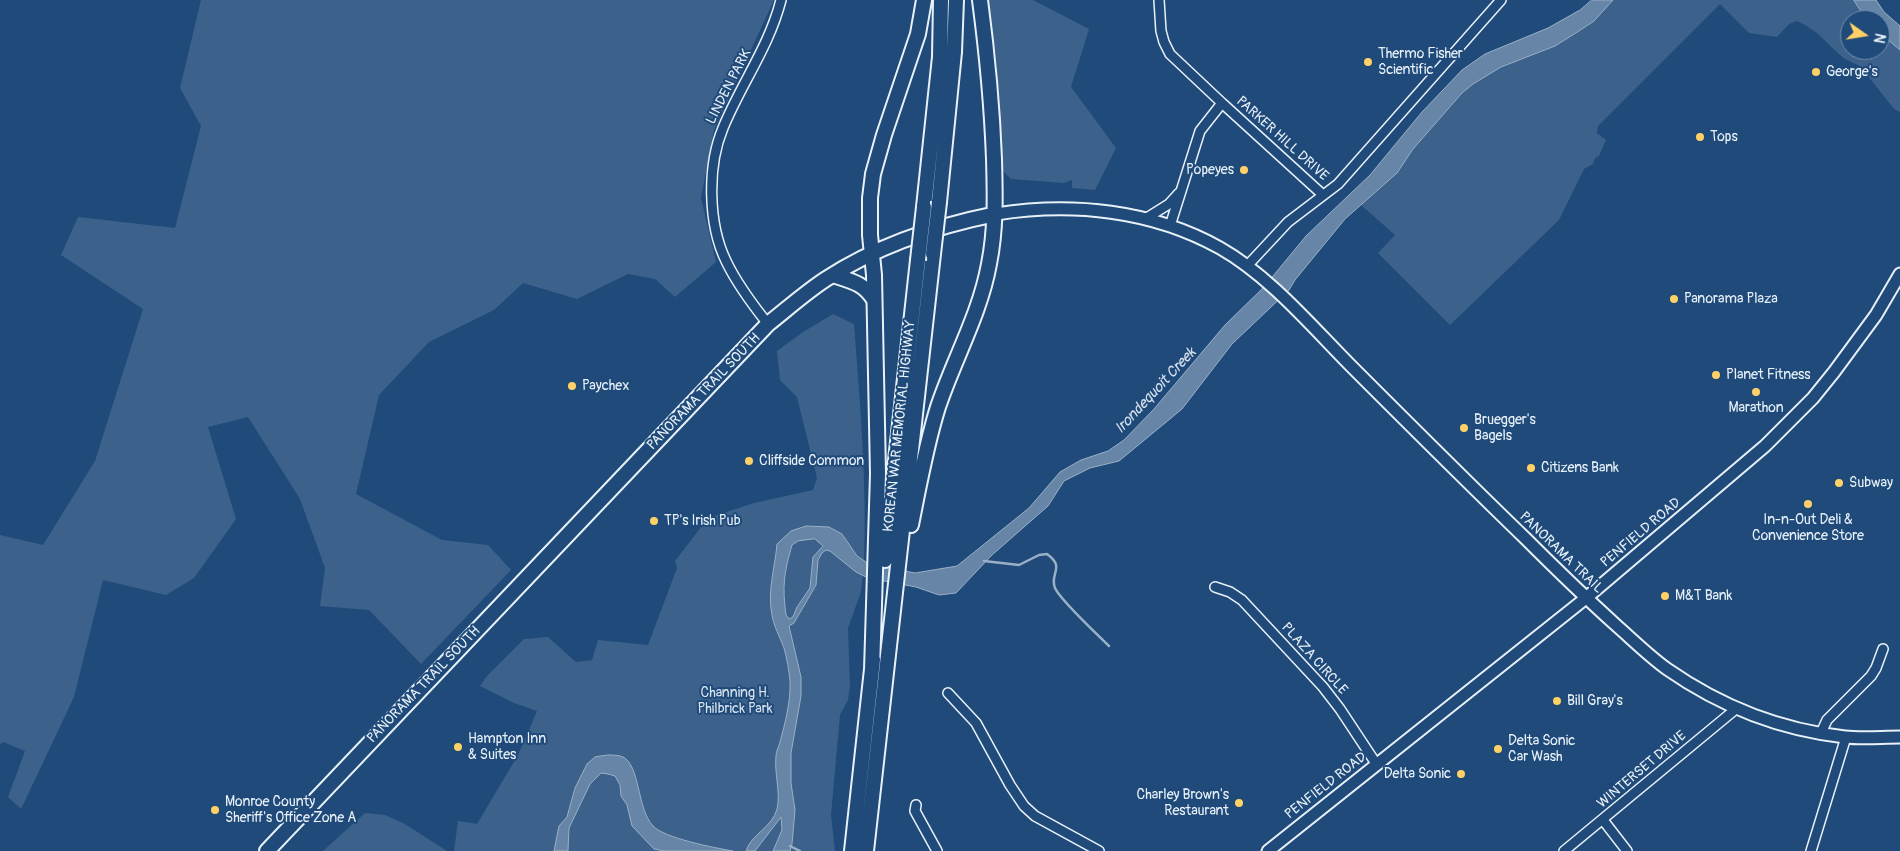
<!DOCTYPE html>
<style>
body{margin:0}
#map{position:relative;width:1900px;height:851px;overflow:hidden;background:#1f4a7a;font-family:Pangolin,sans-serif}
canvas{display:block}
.north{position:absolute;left:1840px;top:10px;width:50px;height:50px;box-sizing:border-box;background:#1f4a7a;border:1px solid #6f8dac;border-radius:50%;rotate:103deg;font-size:14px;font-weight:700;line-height:20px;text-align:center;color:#e8f1f8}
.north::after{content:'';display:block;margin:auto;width:18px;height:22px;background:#ffd166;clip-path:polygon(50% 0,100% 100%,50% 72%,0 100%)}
</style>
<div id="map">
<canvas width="1900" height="851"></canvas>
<div class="north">N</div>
</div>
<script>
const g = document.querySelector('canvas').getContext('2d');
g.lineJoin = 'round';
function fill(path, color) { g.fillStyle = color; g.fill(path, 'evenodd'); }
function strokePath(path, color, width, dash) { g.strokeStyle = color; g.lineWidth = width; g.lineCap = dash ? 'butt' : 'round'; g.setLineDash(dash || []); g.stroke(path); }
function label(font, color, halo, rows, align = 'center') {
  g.font = font + ' Pangolin,sans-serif'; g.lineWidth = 4; g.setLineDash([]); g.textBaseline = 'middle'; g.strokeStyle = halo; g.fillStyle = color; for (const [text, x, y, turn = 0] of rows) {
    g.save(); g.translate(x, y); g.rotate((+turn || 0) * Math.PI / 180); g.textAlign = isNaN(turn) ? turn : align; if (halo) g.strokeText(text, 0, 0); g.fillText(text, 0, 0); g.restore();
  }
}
const green = new Path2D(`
 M201 0H774L714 130 701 198 716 262 675 297 655 279 628 274 577 299 523 283 494 310 429 342 379 395 356 494 442 540 488 545 511 570 421 664 369 610 320 606 325 568 300 499 248 417 208 427 236 519 194 578 166 595 103 580 74 697 21 809 8 797 25 751 3 742 0 745V535L43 545 95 461 143 309 61 255 78 217 175 228 201 126 180 88Z
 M987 0H1033L1089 29 1071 87 1116 148 1095 190 1072 188V180L1064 183 1011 179 1003 171 996 56Z
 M1613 0H1854L1867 20H1850V50H1880V33L1900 50V112L1894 109 1860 66 1843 58 1817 33 1805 25 1797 21 1789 24 1777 37 1749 33 1720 4 1598 126 1597 133 1606 140 1599 156 1595 158 1593 164 1584 169 1559 220 1450 325 1378 253 1395 235 1361 205 1397 173 1413 149 1462 93 1473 84 1501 67 1555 46 1579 31 1594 21Z
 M833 314 854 324C860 403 867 482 864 561L857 556 842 534 822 527 821 554 826 550H830L856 572 863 575 861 592 848 628 850 686 848 700 840 715 831 815 835 851H454L458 821 477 824 518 755 537 711 514 703 480 686 487 676 524 639 548 637 576 662 592 660 598 640 648 645 677 568 675 561 708 518 754 503 813 490 817 478 797 397 780 380 777 351 803 332Z
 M365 813 385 815 405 824 447 851H323Z`);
const water = new Path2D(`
 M1592 0H1613L1594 21 1579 31 1555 46 1501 67 1473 84 1462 93 1413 149 1397 173 1345 219 1295 280 1289 290 1232 344 1182 409 1119 461 1090 468 1064 481 1048 506 992 555 956 593 939 595 916 587 868 578 856 572 830 551 826 550 822 553 818 560 816 585 794 623 789 626 801 677V696L791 753V783L795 810 792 844 790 851H773L782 830 781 817 755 851H746C751 834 772 828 777 809 781 794 774 772 776 756 776 751 779 747 780 742 785 723 791 701 790 681 789 671 787 658 784 648 780 637 774 627 772 615 767 591 775 568 777 544L791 531 806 526 829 527 842 534 857 556 869 564 915 573 957 566 1029 508 1060 472 1081 460 1108 451 1124 440 1154 409 1225 325 1264 287 1306 236 1370 175 1422 112 1462 70 1485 54 1548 28 1580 10ZM815 539 823 546 813 557 810 588 797 607 793 617 789 619 786 615C782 586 784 573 792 545L798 541Z
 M1854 0H1876L1884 12 1900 26V50L1880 33V20H1867Z
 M608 755C613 755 619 755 623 757 640 765 637 809 653 826 664 838 715 848 733 851H664L654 849 632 826 627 805 621 796 620 785 615 776 608 774 601 773 590 784 569 828 568 851H554L559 826 567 817 575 788 587 764 595 757Z`);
const stream = new Path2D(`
 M984 561 1019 565 1039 555 1047 554C1066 568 1049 573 1055 588 1061 601 1098 635 1109 646
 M790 846 800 851`);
const street = new Path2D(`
 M1159 0 1161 31 1164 42 1170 54 1222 103 1200 131 1170 226
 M1222 103 1323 195
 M1145 219 1169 204 1179 193
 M1247 266 1288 222 1338 184 1501 0
 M768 324C752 304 737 284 726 261 708 224 707 166 723 128 741 84 769 47 781 0
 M1215 587 1230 592 1242 600 1323 687 1340 709 1377 765
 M948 693 976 723 1010 785 1024 806 1035 816 1099 851
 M1821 733 1827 720 1871 676 1876 668 1883 649
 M916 805 915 811 937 851
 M1603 820 1627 851
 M1564 851 1737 708
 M1811 851 1846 737`);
const secondary = new Path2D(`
 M996 214C1072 202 1152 210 1220 248 1271 277 1313 328 1354 369 1411 426 1468 483 1526 539 1556 569 1586 598 1617 626 1634 641 1649 656 1667 669 1720 706 1781 730 1845 737 1863 739 1882 737 1900 737
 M1268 851 1586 598 1765 446 1813 398 1834 372 1876 315 1900 274`);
const primary = new Path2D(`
 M939 202 954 52 956 0
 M924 207 940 57 941 0
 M833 275C851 281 864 283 874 300
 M911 525C919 485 926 445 938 407 954 359 980 314 989 264 996 229 995 195 994 159 992 105 987 53 980 0
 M885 560 918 260
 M872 670 878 474 874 275 870 235V198L873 174 884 135 918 34 924 0
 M267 851 768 324C787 309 806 292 826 279 878 245 936 226 996 214
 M852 851 873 660
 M866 851 933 254`);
const primaryBridge = new Path2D(`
 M933 254 939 202
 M918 260 924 207`);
const markers = [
 [1368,62,5,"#ffd166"],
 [1816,72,5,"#ffd166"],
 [1700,137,5,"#ffd166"],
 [1244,170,5,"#ffd166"],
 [1674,299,5,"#ffd166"],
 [1716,375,5,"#ffd166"],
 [572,386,5,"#ffd166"],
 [1756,392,5,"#ffd166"],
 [1464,428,5,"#ffd166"],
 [749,461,5,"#ffd166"],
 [1531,468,5,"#ffd166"],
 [1839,483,5,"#ffd166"],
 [1808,504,5,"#ffd166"],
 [654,521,5,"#ffd166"],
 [1665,596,5,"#ffd166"],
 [1557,701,5,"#ffd166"],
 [458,747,5,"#ffd166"],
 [1498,749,5,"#ffd166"],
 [1461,774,5,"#ffd166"],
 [1239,803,5,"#ffd166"],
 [215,810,5,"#ffd166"]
];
const poiNames = [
 ["Thermo Fisher",1378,54],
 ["Scientific",1378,70],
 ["George's",1826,72],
 ["Tops",1710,137],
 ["Popeyes",1234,170,"right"],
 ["Panorama Plaza",1684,299],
 ["Planet Fitness",1726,375],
 ["Paychex",582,386],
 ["Marathon",1756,408,"center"],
 ["Bruegger's",1474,420],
 ["Bagels",1474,436],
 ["Cliffside Common",759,461],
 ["Citizens Bank",1541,468],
 ["Subway",1849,483],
 ["In-n-Out Deli &",1808,520,"center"],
 ["Convenience Store",1808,536,"center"],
 ["TP's Irish Pub",664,521],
 ["M&T Bank",1675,596],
 ["Bill Gray's",1567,701],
 ["Hampton Inn",468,739],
 ["& Suites",468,755],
 ["Delta Sonic",1508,741],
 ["Car Wash",1508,757],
 ["Delta Sonic",1451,774,"right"],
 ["Charley Brown's",1229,795,"right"],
 ["Restaurant",1229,811,"right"],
 ["Monroe County",225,802],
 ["Sheriff's Office Zone A",225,818]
];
const streetNames = [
 ["LINDEN PARK",729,87,-63],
 ["PARKER HILL DRIVE",1282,139,42],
 ["PANORAMA TRAIL SOUTH",704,392,-46],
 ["KOREAN WAR MEMORIAL HIGHWAY",900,426,-84],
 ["PENFIELD ROAD",1641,533,-40],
 ["PANORAMA TRAIL",1561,553,44],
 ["PLAZA CIRCLE",1314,659,48],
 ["PANORAMA TRAIL SOUTH",424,685,-46],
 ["WINTERSET DRIVE",1642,770,-40],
 ["PENFIELD ROAD",1326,786,-38]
];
const parkNames = [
 ["Channing H.",735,693],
 ["Philbrick Park",735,709]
];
const waterNames = [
 ["Irondequoit Creek",1156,391,-47]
];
fill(green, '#3c628c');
fill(water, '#6685a7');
strokePath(water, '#9ab0c7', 1);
strokePath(stream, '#9ab0c7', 2.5);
strokePath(street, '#e8f1f8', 12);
strokePath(secondary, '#e8f1f8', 15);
strokePath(primary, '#e8f1f8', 18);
strokePath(street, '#1f4a7a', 9);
strokePath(secondary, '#1f4a7a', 11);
strokePath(primary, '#1f4a7a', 14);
strokePath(primaryBridge, '#e8f1f8', 18, []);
strokePath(primaryBridge, '#1f4a7a', 14);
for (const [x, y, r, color] of markers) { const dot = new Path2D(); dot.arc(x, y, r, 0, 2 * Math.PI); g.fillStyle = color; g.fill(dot); strokePath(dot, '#1f4a7a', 2); }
label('14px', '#e8f1f8', '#1f4a7a', poiNames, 'left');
label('14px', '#e8f1f8', '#1f4a7a', streetNames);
label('14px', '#d7e3ed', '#1f4a7a', parkNames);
label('italic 15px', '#d4e1ec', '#1f4a7a', waterNames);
</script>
